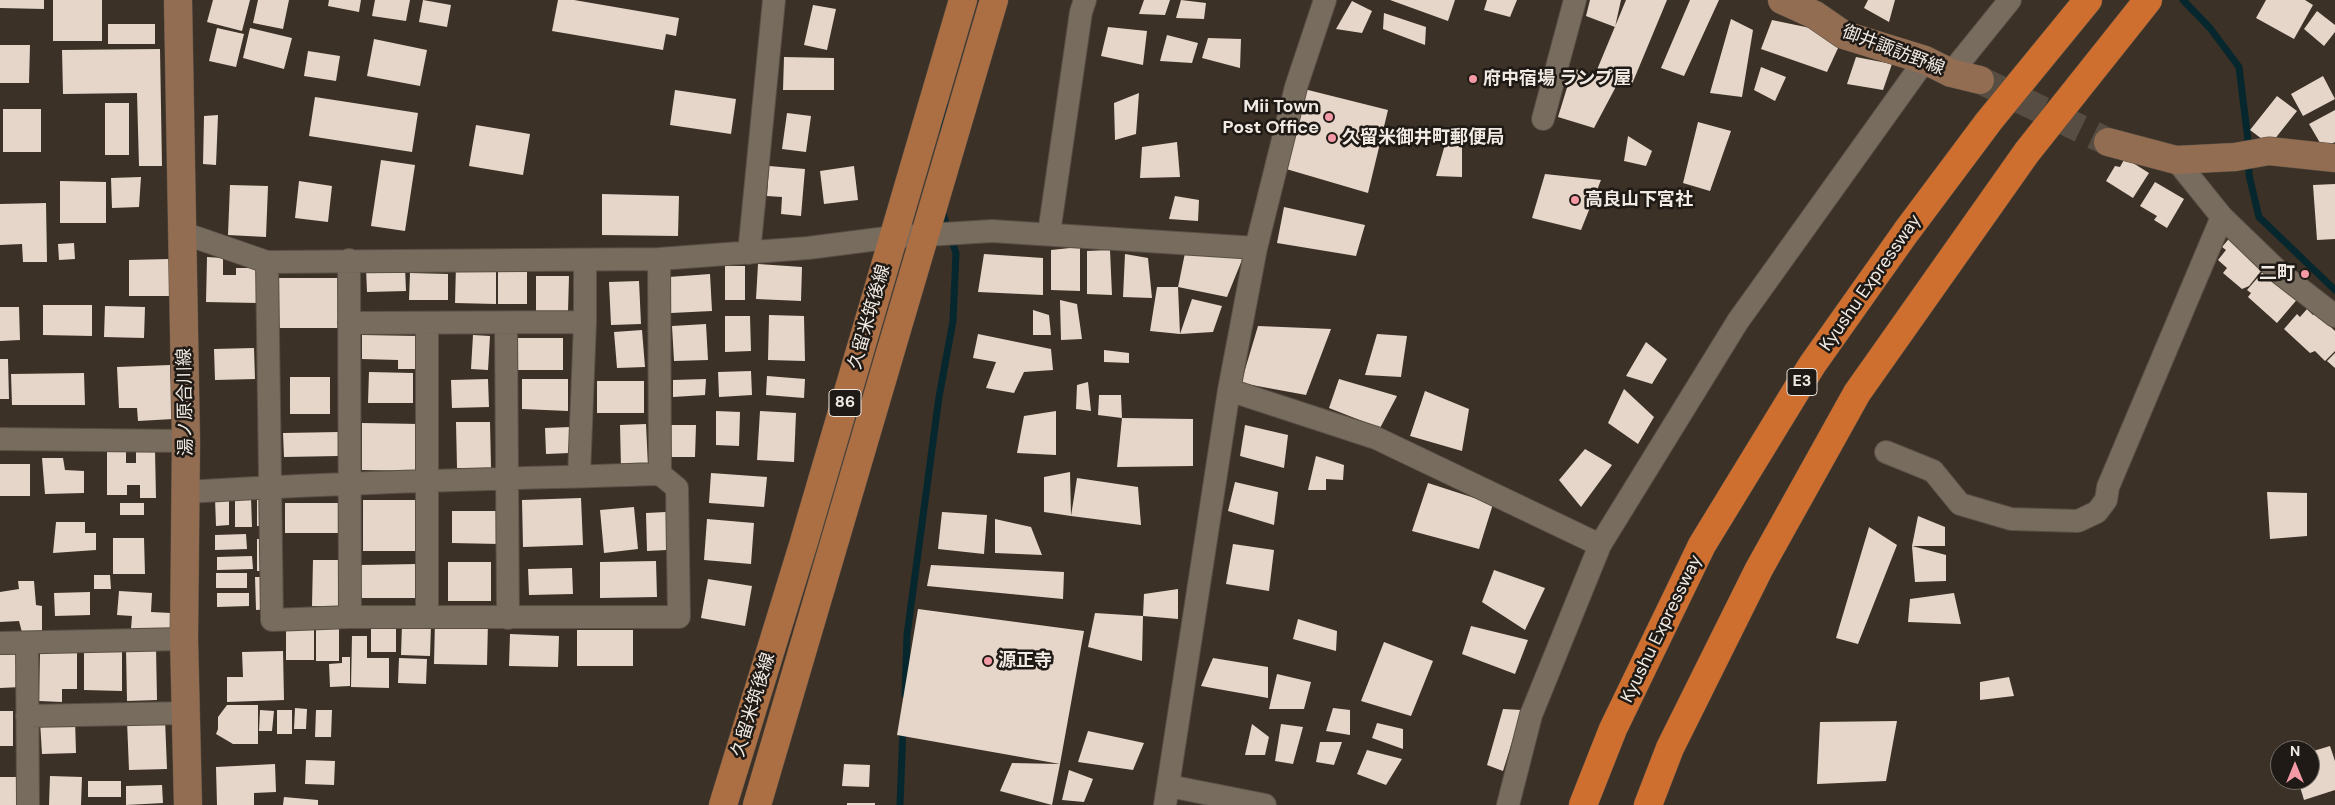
<!DOCTYPE html>
<meta charset="utf-8">
<style>
body{margin:0}
#map{position:relative;width:2335px;height:805px;overflow:hidden;background:#3c3126;font-family:"DM Sans",sans-serif}
canvas{display:block}
.north{position:absolute;left:2270px;top:740px;width:50px;height:50px;box-sizing:border-box;background:#1f1a15;border:1px solid #736d67;border-radius:50%;rotate:0deg;font-size:14px;font-weight:700;line-height:20px;text-align:center;color:#f1eae3}
.north::after{content:'';display:block;margin:auto;width:18px;height:22px;background:#f49aa6;clip-path:polygon(50% 0,100% 100%,50% 72%,0 100%)}
</style>
<div id="map">
<canvas width="2335" height="805"></canvas>
<div class="north">N</div>
</div>
<script>
const g = document.querySelector('canvas').getContext('2d');
g.lineJoin = 'round';
function strokePath(path, color, width, dash) { g.strokeStyle = color; g.lineWidth = width; g.lineCap = dash ? 'butt' : 'round'; g.setLineDash(dash || []); g.stroke(path); }
function fill(path, color) { g.fillStyle = color; g.fill(path, 'evenodd'); }
function label(font, color, halo, rows, align = 'center') {
  g.font = font + ' "DM Sans","Noto Sans JP",sans-serif'; g.lineWidth = 5; g.setLineDash([]); g.textBaseline = 'middle'; g.strokeStyle = halo; g.fillStyle = color; for (const [text, x, y, turn = 0] of rows) {
    g.save(); g.translate(x, y); g.rotate((+turn || 0) * Math.PI / 180); g.textAlign = isNaN(turn) ? turn : align; if (halo) g.strokeText(text, 0, 0); g.fillText(text, 0, 0); g.restore();
  }
}
const stream = new Path2D(`
 M2183 0 2210 28 2239 67 2249 148
 M943 131 945 105
 M2249 159V175L2259 217 2335 290
 M905 695 907 635 939 397 953 321 956 253 942 211
 M900 805 903 728`);
const building = new Path2D(`
 M0 0H44V9L0 8Z
 M53 0H102V41H53Z
 M213 0H250L242 31 207 22Z
 M258 0H289L283 29 253 23Z
 M329 0H361L359 12 328 6Z
 M375 0H410L406 21 372 16Z
 M423 0 451 5 447 27 419 22Z
 M558 0H574L679 18 676 36 666 34 663 50 552 31Z
 M1144 0H1170L1165 15 1139 14Z
 M1181 0 1206 3 1204 19 1176 18Z
 M1390 0H1455L1448 21Z
 M1487 0H1517L1510 17 1484 10Z
 M1590 0H1621L1615 27 1586 16Z
 M1626 0H1667L1632 84 1620 79 1594 128 1558 117 1573 68 1594 77Z
 M1690 0H1719L1684 76 1661 68Z
 M1868 0H1895L1889 22 1864 8Z
 M2266 0H2305L2313 5 2294 39 2256 18Z
 M1352 1 1372 11 1362 33 1336 29Z
 M813 5 836 9 827 50 804 45Z
 M2317 11 2335 25V32L2324 46 2304 29Z
 M1384 13 1426 27 1425 45 1383 29Z
 M1731 19 1753 30 1742 97 1710 93Z
 M1772 20 1844 35 1827 72 1761 49Z
 M108 24H155V44H108Z
 M1108 27 1147 31 1143 65 1101 56Z
 M217 28 244 34 236 67 209 61Z
 M250 28 292 38 284 69 243 58Z
 M1167 35 1198 43 1192 63 1160 61Z
 M1208 38 1241 39 1240 68 1202 58Z
 M374 39 427 50 420 86 367 76Z
 M0 45H30L29 83H0Z
 M160 49 162 166H139L137 93 63 94 62 50Z
 M308 51 340 56 336 81 304 76Z
 M784 57 834 58V90H783Z
 M1856 57 1892 64 1883 90 1847 84Z
 M1761 67 1786 77 1775 101 1754 90Z
 M2323 76 2335 99 2303 116 2291 94Z
 M1296 87 1388 110 1368 193 1276 166Z
 M675 90 736 99 731 134 670 125Z
 M1139 93 1136 134 1115 140 1114 103Z
 M2277 96 2297 111 2270 145 2250 130Z
 M315 97 418 113 412 152 309 136Z
 M105 103H129V155H105Z
 M3 109H41V152H3Z
 M2335 110V142L2323 148 2309 124Z
 M787 113 811 116 806 152 782 149Z
 M218 115 216 165 203 164 204 116Z
 M1698 122 1731 131 1710 191 1683 183Z
 M476 125 530 134 523 175 469 166Z
 M1628 136 1652 151 1646 166 1624 161Z
 M1446 141 1462 142V177L1436 176Z
 M1177 142 1180 177 1140 178 1142 147Z
 M2125 158 2149 173 2133 198 2106 181 2115 166 2120 167Z
 M381 160 415 165 405 231 371 226Z
 M769 166 805 169 801 216 781 214 782 197 767 196Z
 M854 166 858 200 824 204 820 171Z
 M1545 174 1601 180 1581 230 1532 218Z
 M141 177 139 207 112 208 111 178Z
 M60 181 106 182V223H60Z
 M299 181 332 186 328 222 295 218Z
 M2155 182 2184 199 2167 228 2154 220 2157 216 2140 206Z
 M2335 184V239L2317 240 2313 185Z
 M230 185 268 186 266 237 228 235Z
 M602 194 679 196 678 236 602 235Z
 M1175 196 1199 200 1198 221 1169 219Z
 M46 203 47 262H23L22 244 0 245V204Z
 M1284 207 1365 225 1356 256 1277 243Z
 M2233 234 2265 266 2249 286 2242 289 2223 273 2227 268 2218 260 2226 250 2222 247Z
 M74 243 75 259 59 260 58 244Z
 M1080 247V291L1051 290V250Z
 M1110 250 1112 295 1087 294V251Z
 M1185 253 1244 255 1227 297 1178 287Z
 M984 254 1043 258V295L978 292Z
 M1125 254 1148 258 1152 298 1123 297Z
 M207 257 223 258V275H236V268H258V303L206 302Z
 M169 259V296H129V260Z
 M758 264 802 267 801 301 756 299Z
 M456 265 496 266V304L455 303Z
 M725 266H745V300H725Z
 M405 267 406 291 367 292 366 268Z
 M2267 267 2300 296 2277 323 2248 297 2251 293 2247 290Z
 M498 269H527V304H498Z
 M410 273 448 274V300H409Z
 M710 274 712 311 671 313 669 277Z
 M536 276H569L568 312 536 311Z
 M279 278H342V328H279Z
 M639 281 641 324 611 325 609 282Z
 M1157 287H1178L1180 334 1150 331Z
 M1192 299 1222 306 1213 332 1180 334Z
 M1060 300 1077 304 1082 339 1061 340Z
 M43 305H92V336L43 335Z
 M105 306 145 307 144 338 104 337Z
 M0 307H19L20 340 0 341Z
 M2307 309 2313 315 2316 313 2335 331V351L2325 361 2315 351 2310 353 2284 329 2297 314 2300 317Z
 M1033 310 1049 315 1051 335H1033Z
 M769 315 804 316 805 361 768 360Z
 M725 316H750L751 351 725 352Z
 M706 324 708 360 674 361 672 326Z
 M1258 326 1331 329 1306 395 1241 383Z
 M642 330 645 367 617 368 614 332Z
 M978 334 1051 349 1053 370 1024 372 1014 393 986 388 996 362 973 358Z
 M1377 334 1407 336 1401 377 1365 375Z
 M362 335 418 336V369H398V360L362 359Z
 M473 335 490 336 488 370 471 369Z
 M517 338H563V370H517Z
 M1646 342 1667 359 1652 384 1626 376Z
 M254 348 255 379 215 380 214 349Z
 M1104 350 1129 353V363L1104 362Z
 M2335 353V368L2327 361Z
 M0 359H8L9 399H0Z
 M170 365 173 419 138 421 137 408H119L117 367Z
 M751 371 752 395 719 397 718 372Z
 M369 372 413 373V403H368Z
 M84 373 85 405H12L11 374Z
 M767 376 805 379 804 398 766 395Z
 M290 377H330V414H290Z
 M488 379 489 407 452 408 451 380Z
 M522 379H568V411L522 409Z
 M706 379 705 395 673 397V380Z
 M1339 379 1397 396 1380 428 1329 408Z
 M597 381H644V413H597Z
 M1088 382 1091 411 1076 409 1077 385Z
 M1624 389 1654 417 1638 444 1608 423Z
 M1425 391 1469 409 1462 451 1410 436Z
 M1099 395H1121L1122 418 1098 415Z
 M716 411 740 412 739 446 716 445Z
 M760 411 796 413 794 462 757 460Z
 M1056 411V455L1017 453 1024 416Z
 M1122 418 1193 419V466L1117 467Z
 M456 422H490L491 468H457Z
 M362 423 420 424V471L362 470Z
 M646 424 648 466 621 468 620 425Z
 M663 425H696L695 457H663Z
 M1245 425 1288 435 1284 468 1240 456Z
 M570 427V453L546 454 545 428Z
 M339 432V456L284 457 283 433Z
 M1585 449 1612 465 1581 507 1559 480Z
 M155 450 156 498H140V485H127V495H107V451H126V463H136V451Z
 M1316 456 1344 465 1343 480 1326 479V490H1308Z
 M42 458H63L65 470 84 471V493L45 494Z
 M0 464H30V496H0Z
 M1070 472 1071 516 1044 512V477Z
 M711 473 767 477 764 507 709 503Z
 M1077 478 1138 487 1141 525 1071 516Z
 M1235 482 1278 492 1274 525 1228 511Z
 M1428 483 1493 504 1479 549 1412 531Z
 M2267 492 2307 493V536L2270 539Z
 M215 498H229V525L216 526Z
 M235 498H251L252 527H235Z
 M257 498H268V526H257Z
 M581 498 583 545 523 547 522 500Z
 M363 500H416V551H363Z
 M120 503H144V515H120Z
 M285 503H338V533H285Z
 M634 507 638 549 604 553 600 510Z
 M452 511H499V544L452 543Z
 M666 512 667 550 647 551 646 513Z
 M942 512 987 515 984 554 938 549Z
 M1918 516 1945 527V546H1912L1946 555V581L1915 582 1912 546Z
 M707 519 754 523 751 564 704 560Z
 M995 519 1031 527 1042 555 995 553Z
 M56 522H85V533H96V550L53 553Z
 M1869 527 1897 545 1858 644 1836 638Z
 M246 534 247 549 215 550V535Z
 M113 538H144L145 574H113Z
 M257 539H267V571H257Z
 M1233 544 1274 550 1269 591 1226 584Z
 M252 556 253 569 217 570V557Z
 M313 560H339V607L312 606Z
 M656 561 657 597 600 598V562Z
 M448 562H491V601H448Z
 M418 564V598H360V565Z
 M931 565 1064 572 1063 599 927 586Z
 M572 568 573 594 529 595 528 569Z
 M1494 570 1545 588 1525 630 1482 602Z
 M216 573H247V588H216Z
 M94 575H110L111 589H94Z
 M255 577H268V609L256 610Z
 M708 579 752 586 745 626 701 618Z
 M18 581H34L36 605 42 606V634L23 636 19 621 0 622V592L19 589Z
 M1178 589V619L1143 616 1144 594Z
 M119 591 152 593 151 612 171 613 170 631 131 629 132 616 117 615Z
 M90 592V615L55 616 54 593Z
 M217 593H249V606L217 607Z
 M1954 593 1961 624 1908 622 1910 599Z
 M918 609 1084 631 1060 764 897 735Z
 M1095 613 1143 616 1142 661 1088 647Z
 M1298 619 1337 631 1336 651 1293 639Z
 M435 620 488 621 487 665 434 664Z
 M371 624H396V652H371Z
 M402 624 431 625 430 656 401 655Z
 M286 625H314V660H286Z
 M316 625H339V661H316Z
 M1471 626 1528 640 1515 674 1462 654Z
 M577 630H633V666H577Z
 M510 634 559 636 558 667 509 666Z
 M352 636H367V658H389V688L351 687Z
 M1384 642 1433 661 1411 716 1361 701Z
 M156 647 157 700 127 701 126 648Z
 M84 651H122V691L84 690Z
 M283 651 284 700 227 702V677H243L242 652Z
 M40 653H77V689H62V702L39 701Z
 M20 654 21 687 0 688V655Z
 M342 657H350V686L330 687 329 664 342 663Z
 M399 658 427 659 426 684 398 683Z
 M1213 658 1268 667V698L1201 686Z
 M1277 674 1311 682 1304 709H1269Z
 M2009 677 2014 696 1980 700V682Z
 M227 705H258V744H233L216 734 218 729V717Z
 M295 708 307 709 306 729H294Z
 M1333 708 1350 710V735L1326 731Z
 M1503 709 1522 710 1503 771 1487 765Z
 M260 710 274 711 272 731H259Z
 M277 710H292V734H277Z
 M316 710H332L331 737H315Z
 M0 711H13V746H0Z
 M75 719 76 753 42 754 40 721Z
 M165 719 167 769 129 770 127 721Z
 M1897 721 1886 781 1817 784 1820 722Z
 M1377 723 1403 729V749L1372 738Z
 M1252 724 1269 737 1265 755H1245Z
 M1281 724 1303 727 1293 764 1275 761Z
 M1088 731 1144 743 1133 770 1078 762Z
 M1320 742H1342L1334 765 1316 762Z
 M2330 746 2335 761V790L2304 800 2298 780H2310V752Z
 M1367 750 1402 759 1386 785 1357 774Z
 M306 760 335 761 334 785 305 784Z
 M1012 763 1060 764 1052 805 1000 791Z
 M275 764 276 792 254 793V805H217L216 767Z
 M844 764 870 765 869 787 842 786Z
 M1069 770 1093 779 1084 802 1062 800Z
 M50 776 82 777 81 805H49Z
 M0 777H18V805H0Z
 M88 781H121V797H88Z
 M162 785 163 803 126 805V786Z
 M284 797 318 800V805H283Z
 M847 803H875V805H847Z`);
const secondaryTunnel = new Path2D(`
 M1980 80 2108 142`);
const street = new Path2D(`
 M1951 73 2010 0
 M1543 119 1575 0
 M2176 160 2222 217 2281 274 2335 316
 M183 233 267 262 659 259 808 248 894 237 992 231 1256 248
 M1049 233 1081 12 1085 0
 M749 253 774 0
 M659 259 660 474
 M349 260 350 617
 M349 323 585 322V260
 M427 323V617
 M506 323 508 618
 M1229 390 1376 438 1600 545
 M0 439 186 441
 M1886 452 1933 471 1960 504 2011 519 2078 521 2097 512 2106 500 2108 487 2222 217
 M579 476 585 322
 M187 492C344 482 502 479 660 474L677 488 679 617H350L272 620 267 262
 M0 643 184 639
 M27 643 28 805
 M27 716 186 713
 M1169 786 1265 805
 M1165 805 1229 390 1256 248 1296 87 1325 0
 M1508 805 1531 715 1600 545 1738 321 1925 60`);
const secondary = new Path2D(`
 M178 0 186 441 184 639 188 805
 M1782 0 1815 15 1844 35 1925 60 1951 73 1980 80
 M2108 142 2176 160 2235 157 2269 151 2335 158`);
const primary = new Path2D(`
 M723 805 803 545 963 0
 M757 805 994 0`);
const highway = new Path2D(`
 M1583 805 1613 729 1702 545 1812 365 1906 232 1989 121 2088 0
 M1648 805 1670 748 1759 569 1857 393 2027 152 2148 0`);
const markers = [
 [1473,79,5,"#f49aa6"],
 [1329,117,5,"#f49aa6"],
 [1332,138,5,"#f49aa6"],
 [1575,200,5,"#f49aa6"],
 [2305,274,5,"#f49aa6"],
 [988,661,5,"#f49aa6"]
];
const shields = [
 [1802,382,30],
 [845,403,32]
];
const shieldNames = [
 ["E3",1802,382],
 ["86",845,403]
];
const streetNames = [
 ["御井諏訪野線",1893,51,21],
 ["Kyushu Expressway",1871,283,-55],
 ["久留米筑後線",870,317,-74],
 ["湯ノ原合川線",186,402,-91],
 ["Kyushu Expressway",1662,629,-64],
 ["久留米筑後線",754,705,-73]
];
const poiNames = [
 ["府中宿場 ランプ屋",1483,79],
 ["Mii Town",1319,107,"right"],
 ["Post Office",1319,128,"right"],
 ["久留米御井町郵便局",1342,138],
 ["高良山下宮社",1585,200],
 ["二町",2295,274,"right"],
 ["源正寺",998,661]
];
strokePath(stream, '#07272e', 7);
fill(building, '#e5d6c9');
strokePath(secondaryTunnel, '#574d42', 28, [28, 14]);
strokePath(street, '#594f45', 24);
strokePath(secondary, '#594f45', 29);
strokePath(primary, '#594f45', 29);
strokePath(highway, '#594f45', 29);
strokePath(street, '#786c5f', 22);
strokePath(secondary, '#926d51', 28);
strokePath(primary, '#ac6e43', 28);
strokePath(highway, '#ce6f30', 28);
for (const [x, y, r, color] of markers) { const dot = new Path2D(); dot.arc(x, y, r, 0, 2 * Math.PI); g.fillStyle = color; g.fill(dot); strokePath(dot, '#1f1a15', 2); }
for (const [x, y, w] of shields) { const box = new Path2D(); box.roundRect(x - w / 2, y - 13.5, w, 27, 4); g.fillStyle = '#1f1a15'; g.fill(box); strokePath(box, '#f1eae3', 1); }
label('bold 16px', '#f1eae3', null, shieldNames);
label('18px', '#f1eae3', '#1f1a15', streetNames);
label('bold 18px', '#f1eae3', '#1f1a15', poiNames, 'left');
</script>
